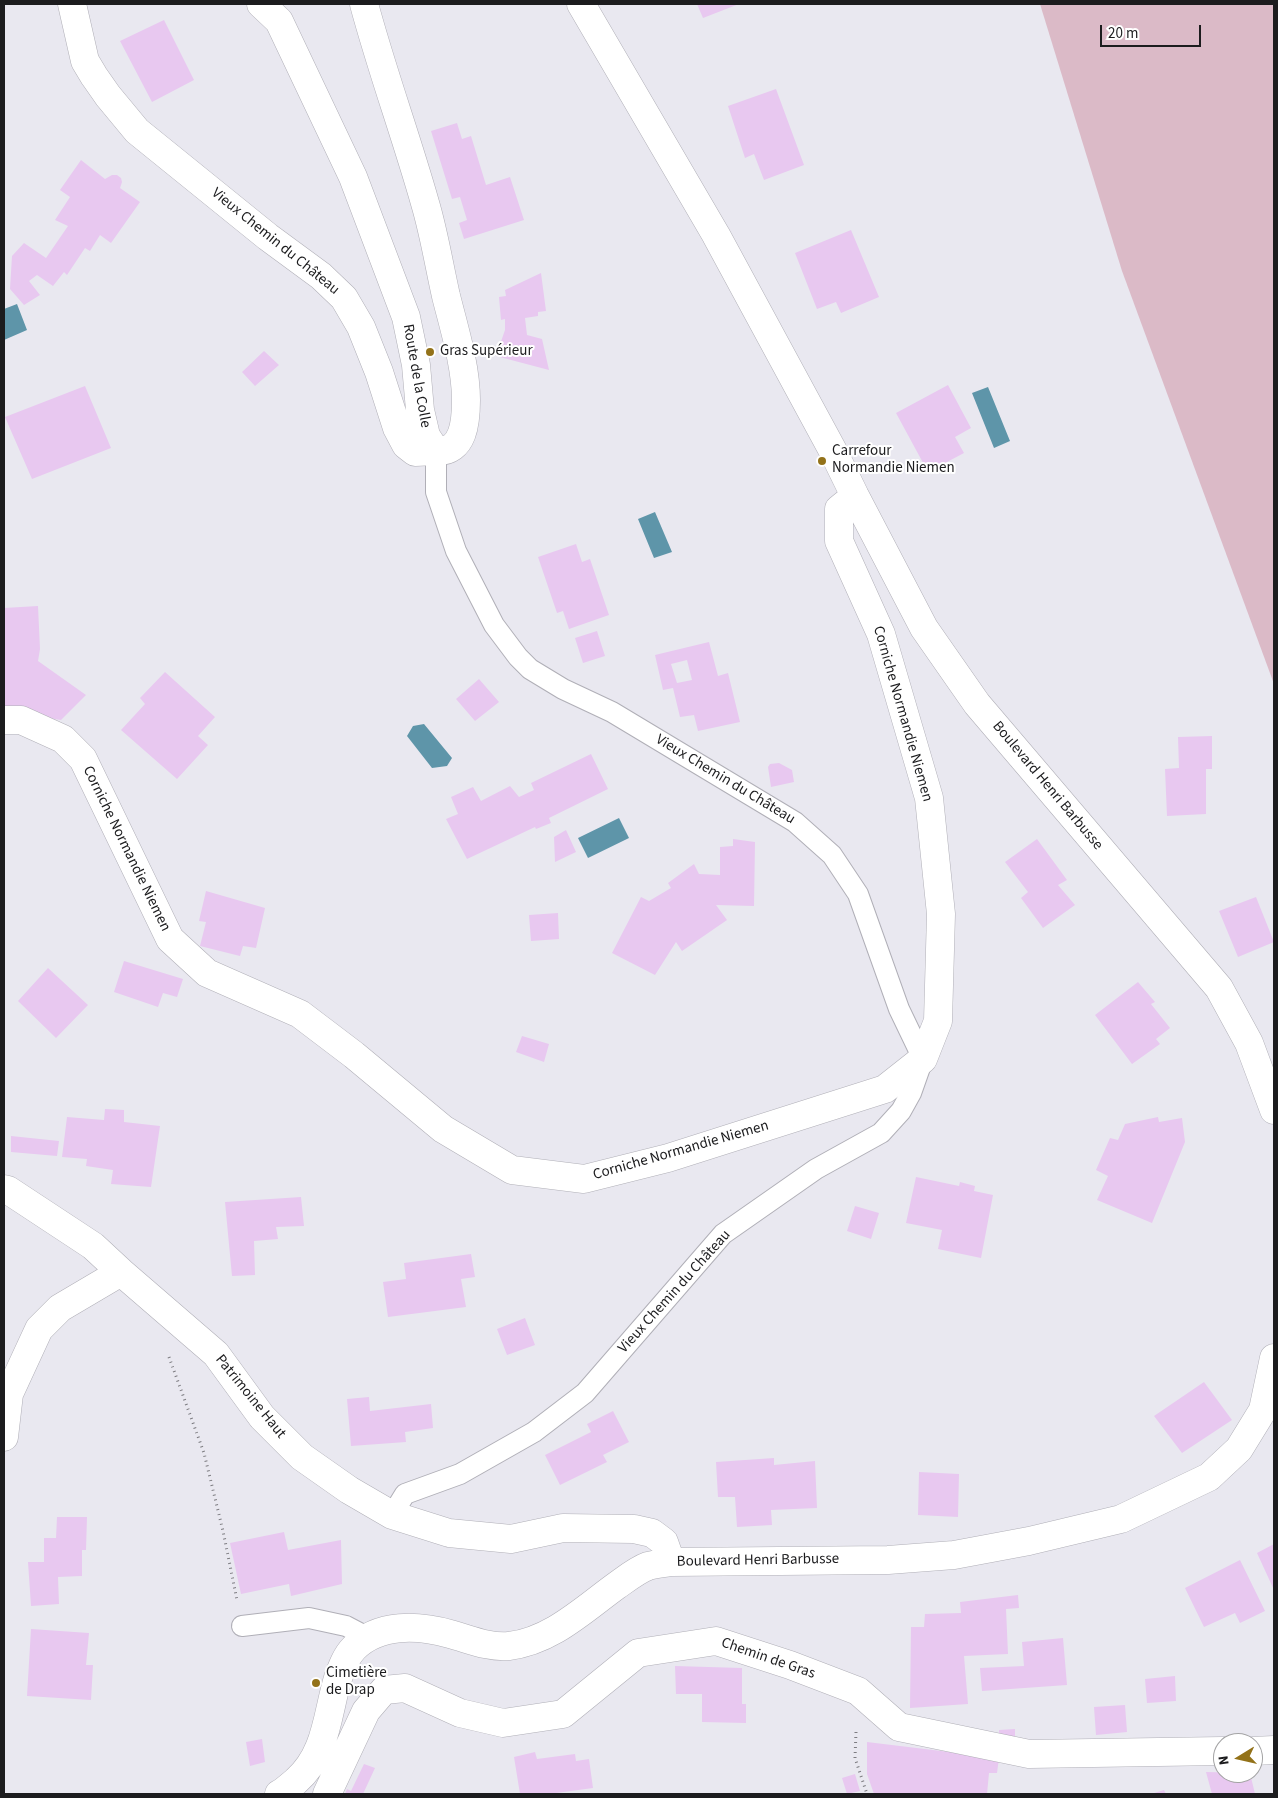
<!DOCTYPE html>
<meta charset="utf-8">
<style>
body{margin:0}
#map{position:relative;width:1278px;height:1798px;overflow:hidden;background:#e9e8f0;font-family:"Source Sans 3",sans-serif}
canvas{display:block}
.frame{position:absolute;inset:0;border:5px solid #1c1c1e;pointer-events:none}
.north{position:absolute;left:1213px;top:1733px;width:50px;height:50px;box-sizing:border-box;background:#fff;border:1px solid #a4a4a5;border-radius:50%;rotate:261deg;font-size:14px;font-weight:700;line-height:20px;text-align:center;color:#1c1c1e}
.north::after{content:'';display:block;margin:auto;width:18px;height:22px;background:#937219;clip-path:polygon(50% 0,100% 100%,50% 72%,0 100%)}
.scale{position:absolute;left:1100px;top:25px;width:101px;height:22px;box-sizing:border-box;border:2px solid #1c1c1e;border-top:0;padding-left:6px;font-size:15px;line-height:18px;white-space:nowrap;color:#1c1c1e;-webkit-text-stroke:4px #fff;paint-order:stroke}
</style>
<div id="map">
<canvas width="1278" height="1798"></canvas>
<div class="frame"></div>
<div class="north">N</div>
<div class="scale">20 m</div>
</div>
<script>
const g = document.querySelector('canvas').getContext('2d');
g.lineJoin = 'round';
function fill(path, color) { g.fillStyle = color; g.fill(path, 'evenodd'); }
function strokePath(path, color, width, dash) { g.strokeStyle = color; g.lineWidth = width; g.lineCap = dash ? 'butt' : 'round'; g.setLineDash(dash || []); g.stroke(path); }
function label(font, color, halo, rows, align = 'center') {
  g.font = font + ' "Source Sans 3",sans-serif'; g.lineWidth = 4; g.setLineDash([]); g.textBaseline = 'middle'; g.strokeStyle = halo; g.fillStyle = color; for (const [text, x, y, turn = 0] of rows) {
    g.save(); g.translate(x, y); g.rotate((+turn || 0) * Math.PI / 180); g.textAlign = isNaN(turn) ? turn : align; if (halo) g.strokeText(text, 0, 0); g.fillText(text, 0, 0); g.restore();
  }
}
const green = new Path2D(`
 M1040 4H1274V684L1122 271Z`);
const water = new Path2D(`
 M17 304 27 330 4 340V309Z
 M988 387 1010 441 994 448 972 393Z
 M655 512 672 552 654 558 638 519Z
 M424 724 452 758 447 766 432 768 407 736 413 726Z
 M619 818 629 838 588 858 578 838Z`);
const building = new Path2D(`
 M697 4H739L703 18Z
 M164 20 194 80 152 102 120 41Z
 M776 89 804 165 764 180 754 154 745 158 728 106Z
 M457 123 462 139 471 136 486 185 510 177 524 220 464 239 459 223 467 220 460 197 452 199 431 131Z
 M81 160 105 179 112 175H117L121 178 122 182 120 188 140 202 111 243 100 235 90 251 85 248 67 275 64 272 53 286 37 275 29 281 40 295 24 305 10 289 12 256 24 243 46 258 68 226 55 220 70 197 60 190Z
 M851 230 879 297 841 313 836 302 817 309 795 253Z
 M541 273 546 311 538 312V316L525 318 527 335 542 339 549 370 496 356 505 330V319L501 320 499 297 506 296 505 290Z
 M264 351 279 365 255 386 242 372Z
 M948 385 971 428 955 437 964 453 928 472 896 413Z
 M85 386 111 448 32 479 5 417Z
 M576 544 582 562 590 559 609 615 569 629 563 611 557 613 538 557Z
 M38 606 40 649 38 661 86 695 61 720 30 715 4 712V608Z
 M597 631 605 656 583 663 575 638Z
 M709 642 718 676 728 673 740 722 698 731 694 715 680 717 673 688 663 690 655 655ZM687 660 692 680 677 683 671 664Z
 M165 672 215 717 198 736 208 745 177 779 121 730 145 704 140 698Z
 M479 679 499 702 475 721 456 699Z
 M1212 736V769H1206V814L1167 816 1165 769 1179 768 1178 737Z
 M591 754 608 789 549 818 551 823 536 829 535 827 467 859 446 819 458 814 451 797 473 787 481 801 510 786 519 797 534 790 531 783Z
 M779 763 792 770 794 782 771 787 768 767 770 764Z
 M566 830 576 852 555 862 554 837Z
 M733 839 755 842 754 906 716 905 727 920 682 951 676 942 655 975 612 953 641 897 649 901 671 888 668 883 694 864 699 874 720 875V847L733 846Z
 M1037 839 1067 880 1058 885 1075 905 1043 928 1021 898 1028 892 1005 862Z
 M206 891 265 908 256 948 243 946 240 956 200 946 206 922 199 921Z
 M1256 897 1274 942 1238 957 1219 911Z
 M558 913 559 939 531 941 529 915Z
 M124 961 183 979 177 997 163 993 158 1007 114 992Z
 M48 968 88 1005 56 1038 18 1001Z
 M1138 982 1155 1002 1151 1004 1170 1028 1156 1039 1160 1044 1132 1064 1095 1015Z
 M522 1036 549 1044 544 1062 516 1052Z
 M105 1109 124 1110V1122L160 1126 151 1187 111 1184 113 1170 86 1166 87 1159 62 1157 67 1117 104 1120Z
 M1158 1117 1159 1122 1182 1118 1185 1142 1152 1223 1097 1200 1108 1176 1096 1170 1110 1138 1118 1140 1125 1124Z
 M11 1136 59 1141 57 1156 11 1152Z
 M916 1177 959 1186 960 1182 975 1186 974 1191 993 1195 981 1258 938 1249 942 1230 906 1223Z
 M301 1197 304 1226 276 1227 278 1239 254 1241 255 1275 232 1276 225 1202Z
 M855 1206 879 1213 871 1239 847 1231Z
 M471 1254 475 1277 461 1279 466 1307 388 1317 383 1282 406 1279 404 1263Z
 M525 1318 535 1345 507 1355 497 1329Z
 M1204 1382 1232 1420 1182 1453 1154 1416Z
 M369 1397 370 1411 431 1404 433 1428 405 1432 406 1442 351 1446 347 1399Z
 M613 1411 629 1442 603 1455 607 1462 560 1485 545 1455 591 1432 587 1424Z
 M774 1458V1465L815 1461 817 1508 771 1510 772 1525 737 1527 735 1497H718L716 1462Z
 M919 1472 959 1474 958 1517 918 1515Z
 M57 1517H87L86 1550H82V1576L58 1577 59 1604 31 1606 28 1562H44V1538H56Z
 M284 1532 288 1550 341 1540 342 1584 291 1596 289 1584 241 1594 230 1543Z
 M1274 1544V1590L1257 1553Z
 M1240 1560 1265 1611 1240 1623 1235 1613 1204 1627 1185 1588Z
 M1018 1595 1019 1608 1006 1609 1008 1654 964 1656 968 1704 910 1708 911 1627H924L925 1614 961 1613 960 1602Z
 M31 1629 89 1633 86 1665H93L91 1700 27 1696Z
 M1063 1638 1067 1685 982 1691 980 1668 1024 1666 1022 1642Z
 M675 1666 742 1668V1704H746V1723L702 1722V1694H676Z
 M1175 1676 1176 1701 1147 1703 1145 1679Z
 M1125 1705 1127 1732 1096 1735 1094 1707Z
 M1015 1729V1739L999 1740V1730Z
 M262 1739 265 1762 250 1766 246 1742Z
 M867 1742 999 1758 997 1773H989L987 1794H874L867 1774Z
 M535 1752 537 1759 575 1754 576 1761 589 1759 593 1788 549 1794H520L514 1757Z
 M364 1764 375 1768 363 1794H345L347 1789 351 1791Z
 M1206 1772 1250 1773 1255 1794H1212Z
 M855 1774 860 1791 847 1794 842 1778Z
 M1164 1790 1166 1794H1151Z`);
const path = new Path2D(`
 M169 1357 204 1453 223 1531 237 1600
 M856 1732 855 1758 867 1794`);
const service = new Path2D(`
 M392 1515 405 1494 460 1474 534 1432 585 1393 723 1234 816 1169 881 1133 901 1111 911 1093 923 1059 899 1009 858 894 832 855 795 822 612 712 563 689 530 669 518 657 494 625 456 551 436 492V451
 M242 1626 309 1618 346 1626 367 1637`);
const minor = new Path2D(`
 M72 4 85 61 94 76 108 96 137 131 268 237 321 276 344 298 361 327 379 372 397 428 406 445 415 452 436 451
 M261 4 279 21 353 177 406 317 416 365 420 410 426 436 436 451C464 453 466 421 466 400 466 366 454 328 446 296 439 265 434 233 425 203 406 136 382 71 364 4
 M581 4 716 235 833 451 855 496 924 628 977 704 1219 988 1249 1043 1274 1110
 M4 720H21L63 739 83 759 170 939 207 973 300 1014 354 1055 443 1129 512 1170 584 1179 668 1158 885 1089 923 1059 938 1021 941 914 929 798 881 634 839 541V509L855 496
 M4 1189 8 1190 93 1246 121 1272
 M4 1437 9 1394 39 1329 60 1308 121 1272 216 1354 262 1417 302 1457 349 1490 392 1515 449 1533 511 1539 563 1528 634 1529 652 1533 664 1542 671 1562
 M1253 1751 1274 1750
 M279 1794C285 1791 291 1785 296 1781 327 1754 327 1714 338 1678 342 1667 346 1656 354 1648 379 1623 418 1625 450 1634 469 1639 489 1648 509 1646 551 1641 583 1610 616 1586 626 1579 637 1570 648 1566 655 1564 664 1563 671 1562L888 1560 954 1555 1029 1541 1121 1519 1209 1477 1239 1449 1263 1410 1274 1358
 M327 1794 366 1711 384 1690 405 1688 460 1713 503 1723 563 1714 638 1653 716 1641 790 1665 858 1691 899 1727 1029 1754 1223 1751`);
const markers = [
 [430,352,5,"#937219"],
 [822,461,5,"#937219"],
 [316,1683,5,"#937219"]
];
const streetNames = [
 ["Vieux Chemin du Château",275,242,39],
 ["Route de la Colle",416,376,80],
 ["Corniche Normandie Niemen",902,714,74],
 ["Vieux Chemin du Château",725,780,31],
 ["Boulevard Henri Barbusse",1047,786,50],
 ["Corniche Normandie Niemen",126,849,64],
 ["Corniche Normandie Niemen",681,1151,-16],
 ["Vieux Chemin du Château",675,1292,-48],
 ["Patrimoine Haut",250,1397,51],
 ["Boulevard Henri Barbusse",758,1561,-1],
 ["Chemin de Gras",768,1659,19]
];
const poiNames = [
 ["Gras Supérieur",440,352],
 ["Carrefour",832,452],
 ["Normandie Niemen",832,469],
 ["Cimetière",326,1674],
 ["de Drap",326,1691]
];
fill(green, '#dbbac7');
fill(water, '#5e95a9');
fill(building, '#e8c8f0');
strokePath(service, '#b0afb7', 22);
strokePath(minor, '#b0afb7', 29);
strokePath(path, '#7d7c81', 3, [1, 4]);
strokePath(service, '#fff', 20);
strokePath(minor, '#fff', 28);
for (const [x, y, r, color] of markers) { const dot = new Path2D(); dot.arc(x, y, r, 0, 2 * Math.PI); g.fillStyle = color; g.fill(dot); strokePath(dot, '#fff', 2); }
label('15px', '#1c1c1e', '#fff', streetNames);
label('15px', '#1c1c1e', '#fff', poiNames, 'left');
</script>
